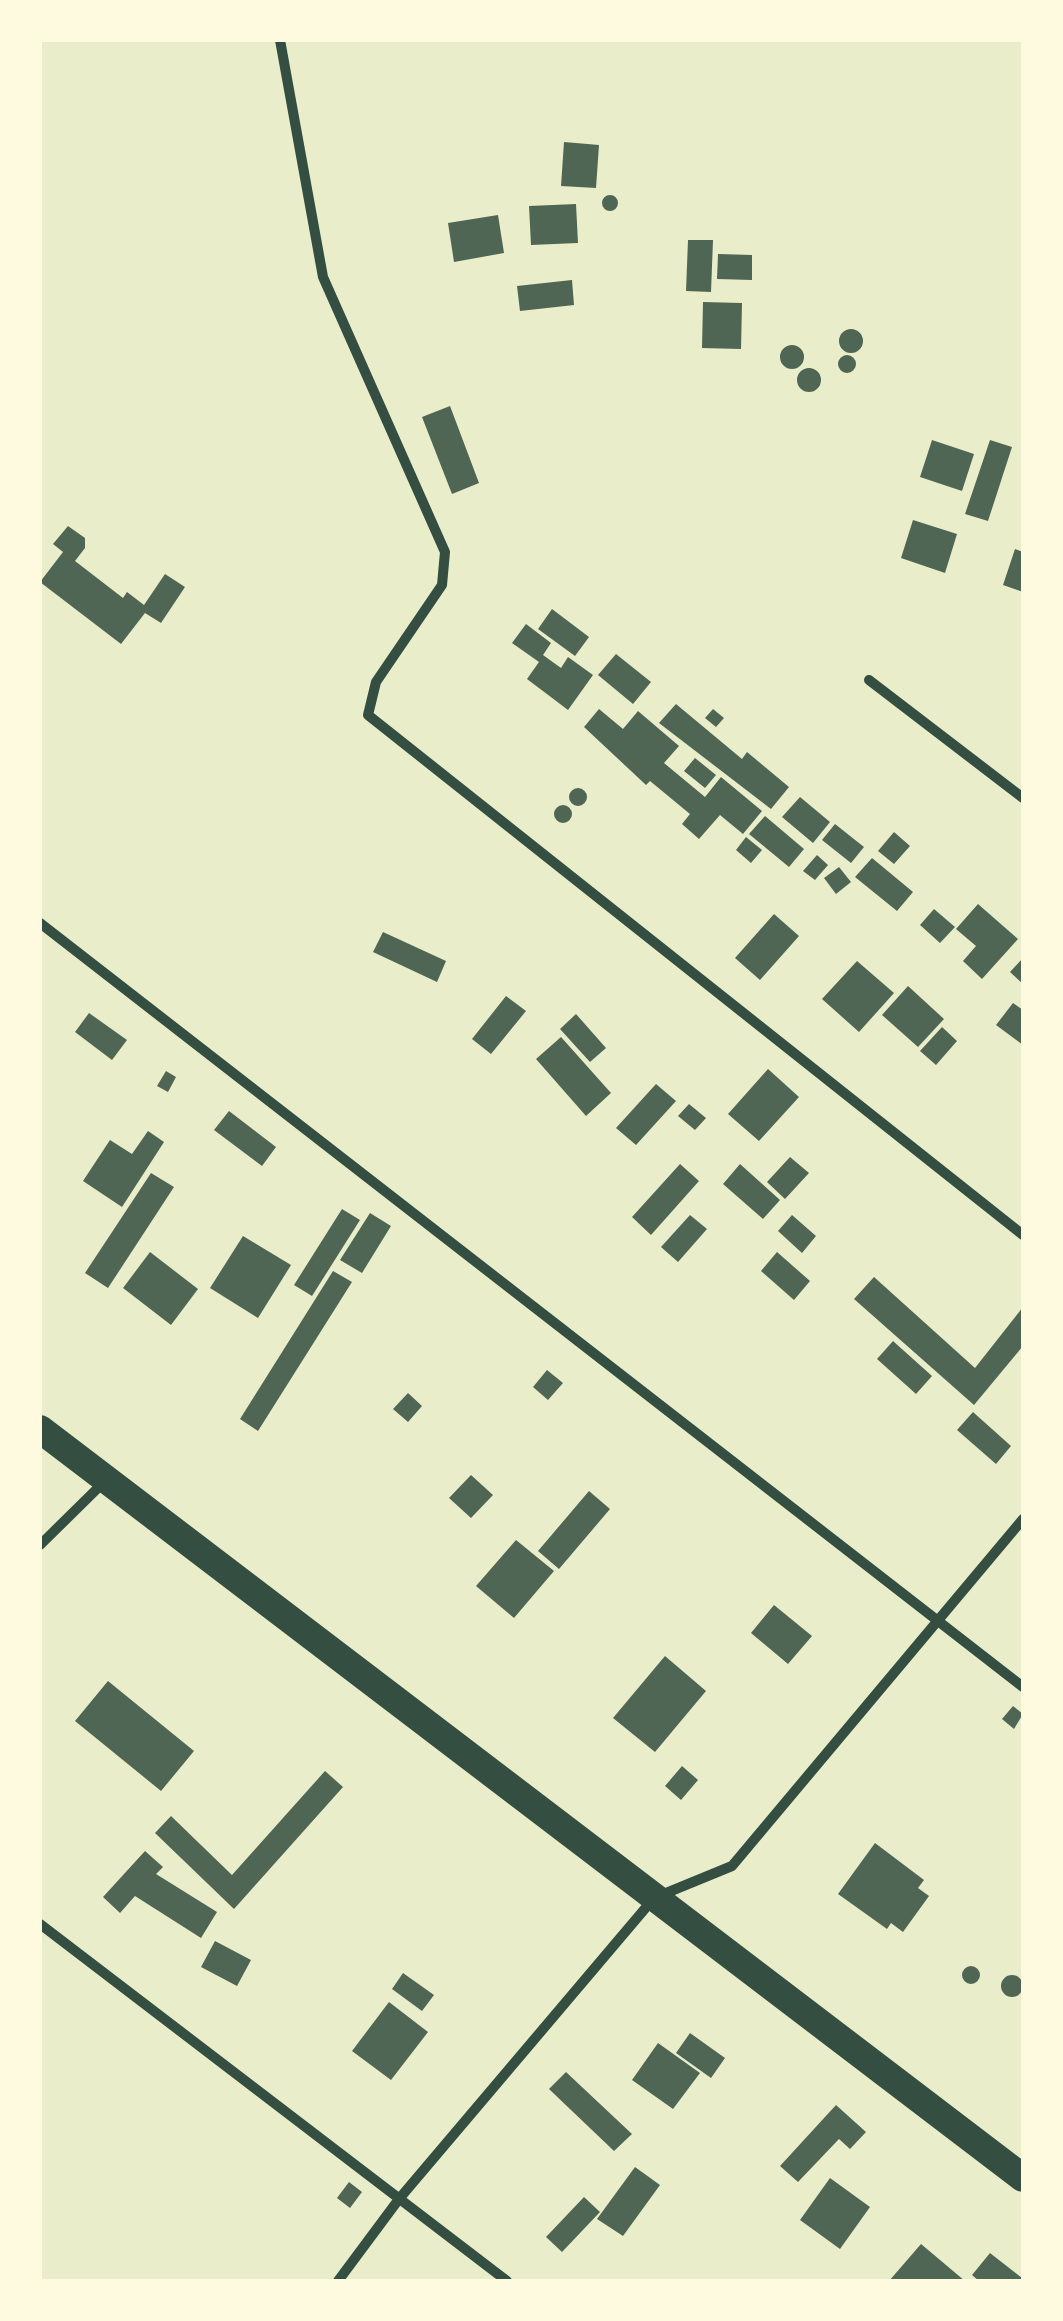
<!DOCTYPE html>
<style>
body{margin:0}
#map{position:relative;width:1063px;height:2321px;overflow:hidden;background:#e9edc9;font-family:"Titillium Web",sans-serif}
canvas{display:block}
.frame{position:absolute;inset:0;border:42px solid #fefae0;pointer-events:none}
</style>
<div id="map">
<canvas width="1063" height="2321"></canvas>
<div class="frame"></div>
</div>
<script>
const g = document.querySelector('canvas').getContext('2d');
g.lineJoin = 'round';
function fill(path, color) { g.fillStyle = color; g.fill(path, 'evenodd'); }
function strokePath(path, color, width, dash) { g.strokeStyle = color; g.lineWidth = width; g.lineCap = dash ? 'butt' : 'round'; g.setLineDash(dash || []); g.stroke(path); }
const building = new Path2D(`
 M564 142 599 145 596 188 561 186Z
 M602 203a8 8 0 1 1 16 0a8 8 0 1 1-16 0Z
 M576 204 578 243 531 245 529 206Z
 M498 215 504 253 454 262 448 223Z
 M688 240H713L711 292 686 291Z
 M718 254 752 255V280L717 279Z
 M572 280 574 305 520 311 517 286Z
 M703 302 742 303 741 349 702 348Z
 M839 341a12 12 0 1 1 24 0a12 12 0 1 1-24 0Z
 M780 357a12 12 0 1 1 24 0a12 12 0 1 1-24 0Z
 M838 364a9 9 0 1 1 18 0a9 9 0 1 1-18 0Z
 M797 380a12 12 0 1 1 24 0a12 12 0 1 1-24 0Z
 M450 406 479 483 452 494 422 417Z
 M932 440 974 454 962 491 920 477Z
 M990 440 1012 447 988 521 965 514Z
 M913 520 957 534 945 573 901 558Z
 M68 526 85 538V548L75 561 123 598 127 592 144 605 165 574 185 587 161 623 145 613 121 644 40 582 63 552 53 544Z
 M1015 549 1023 552V592L1003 585Z
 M552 609 589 637 575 656 538 629Z
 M526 624 551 643 543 655 561 668 568 657 593 675 568 710 527 679 539 662 512 643Z
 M616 654 651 682 633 704 598 675Z
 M676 704 742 759 747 752 789 787 771 809 659 723Z
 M599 709 623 729 638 711 679 746 664 763 705 797 721 777 762 811 743 834 720 815 699 839 682 824 690 814 650 781 646 785 584 727Z
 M713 709 724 718 716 727 705 718Z
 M695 758 716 775 705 788 684 771Z
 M569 797a9 9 0 1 1 18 0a9 9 0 1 1-18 0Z
 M800 797 830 822 813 843 782 817Z
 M554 814a9 9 0 1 1 18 0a9 9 0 1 1-18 0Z
 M765 816 804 849 789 867 749 834Z
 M835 824 864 847 851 863 822 840Z
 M894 832 910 846 894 864 878 851Z
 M746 837 762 850 751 863 736 850Z
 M817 855 828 865 815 880 803 871Z
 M872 858 913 892 897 911 855 877Z
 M839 867 851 882 836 894 824 878Z
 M978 904 1018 939 982 979 963 961 976 946 956 929Z
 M934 909 955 927 940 943 920 925Z
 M774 914 799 936 760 980 735 958Z
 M383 932 446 961 437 982 373 952Z
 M1023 958V984L1010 972Z
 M857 961 894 993 859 1032 822 999Z
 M908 986 944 1019 918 1047 882 1015Z
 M506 996 526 1011 491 1054 472 1039Z
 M1013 1003 1023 1010V1045L996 1025Z
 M89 1013 127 1040 112 1060 75 1032Z
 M576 1014 606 1048 590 1062 560 1029Z
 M942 1027 957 1041 936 1065 920 1051Z
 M561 1037 611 1093 586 1116 536 1059Z
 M768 1069 799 1097 759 1141 728 1114Z
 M166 1071 176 1077 168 1092 157 1086Z
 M656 1084 676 1101 636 1145 616 1128Z
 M689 1104 706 1118 695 1130 678 1116Z
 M229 1111 276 1147 262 1166 214 1130Z
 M148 1131 164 1142 122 1207 83 1181 110 1140 132 1154Z
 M790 1157 809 1173 785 1199 767 1182Z
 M680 1164 699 1181 651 1235 632 1217Z
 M740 1164 780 1200 763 1219 723 1184Z
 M151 1173 174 1187 108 1288 85 1273Z
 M342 1209 360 1220 312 1296 294 1285Z
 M370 1213 391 1226 362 1273 340 1260Z
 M690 1215 707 1229 678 1262 661 1247Z
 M792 1215 816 1236 802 1253 778 1231Z
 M243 1236 291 1265 258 1318 210 1288Z
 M150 1252 198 1289 171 1325 123 1288Z
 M777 1252 810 1281 794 1300 761 1271Z
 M333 1271 352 1282 258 1431 240 1419Z
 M874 1277 975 1368 1023 1307V1346L974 1405 854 1299Z
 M893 1341 932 1376 916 1394 877 1359Z
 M547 1370 563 1383 548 1400 533 1387Z
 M408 1393 422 1406 408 1422 393 1409Z
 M973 1412 1011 1446 996 1464 957 1430Z
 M471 1475 493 1495 471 1518 449 1498Z
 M589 1491 610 1509 559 1569 538 1551Z
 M516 1540 554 1571 514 1618 476 1586Z
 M774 1605 812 1636 788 1664 751 1633Z
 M665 1656 706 1691 655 1752 613 1718Z
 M108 1681 194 1751 161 1791 75 1721Z
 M1013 1706 1023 1714 1014 1729 1002 1719Z
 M682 1766 698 1780 681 1800 665 1786Z
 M325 1771 343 1787 234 1909 155 1833 171 1816 232 1875Z
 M875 1843 924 1880 918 1888 929 1896 903 1932 891 1923 887 1929 838 1894Z
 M145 1851 163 1867 156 1874 217 1912 201 1938 135 1896 120 1913 103 1897Z
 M215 1941 251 1960 237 1986 201 1967Z
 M962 1975a9 9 0 1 1 18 0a9 9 0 1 1-18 0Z
 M403 1973 434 1995 422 2011 392 1989Z
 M1001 1986a11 11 0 1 1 22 0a11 11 0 1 1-22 0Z
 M389 2002 428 2032 391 2080 352 2051Z
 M690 2033 725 2058 711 2078 676 2053Z
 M658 2043 700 2073 673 2109 632 2080Z
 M566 2072 632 2134 614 2151 549 2089Z
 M836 2105 866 2132 850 2149 839 2139 798 2182 780 2166Z
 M635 2167 660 2185 623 2236 597 2219Z
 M830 2178 870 2207 840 2249 800 2220Z
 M349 2182 362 2192 350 2208 337 2198Z
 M584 2197 600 2212 562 2252 546 2237Z
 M921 2244 965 2281H889Z
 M990 2253 1022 2278 1019 2281H979L972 2275Z`);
const minor = new Path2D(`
 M280 40 323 277 445 552 442 585 376 682 368 715 1023 1235
 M869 680 1023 798
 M40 923 1023 1687
 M40 1545 104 1482
 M40 1924 507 2281
 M338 2281 399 2199 654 1898 732 1866 1023 1519`);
const trunk = new Path2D(`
 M40 1429 1023 2178`);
fill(building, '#4f6655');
strokePath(minor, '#344e41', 10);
strokePath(trunk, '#344e41', 28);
</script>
